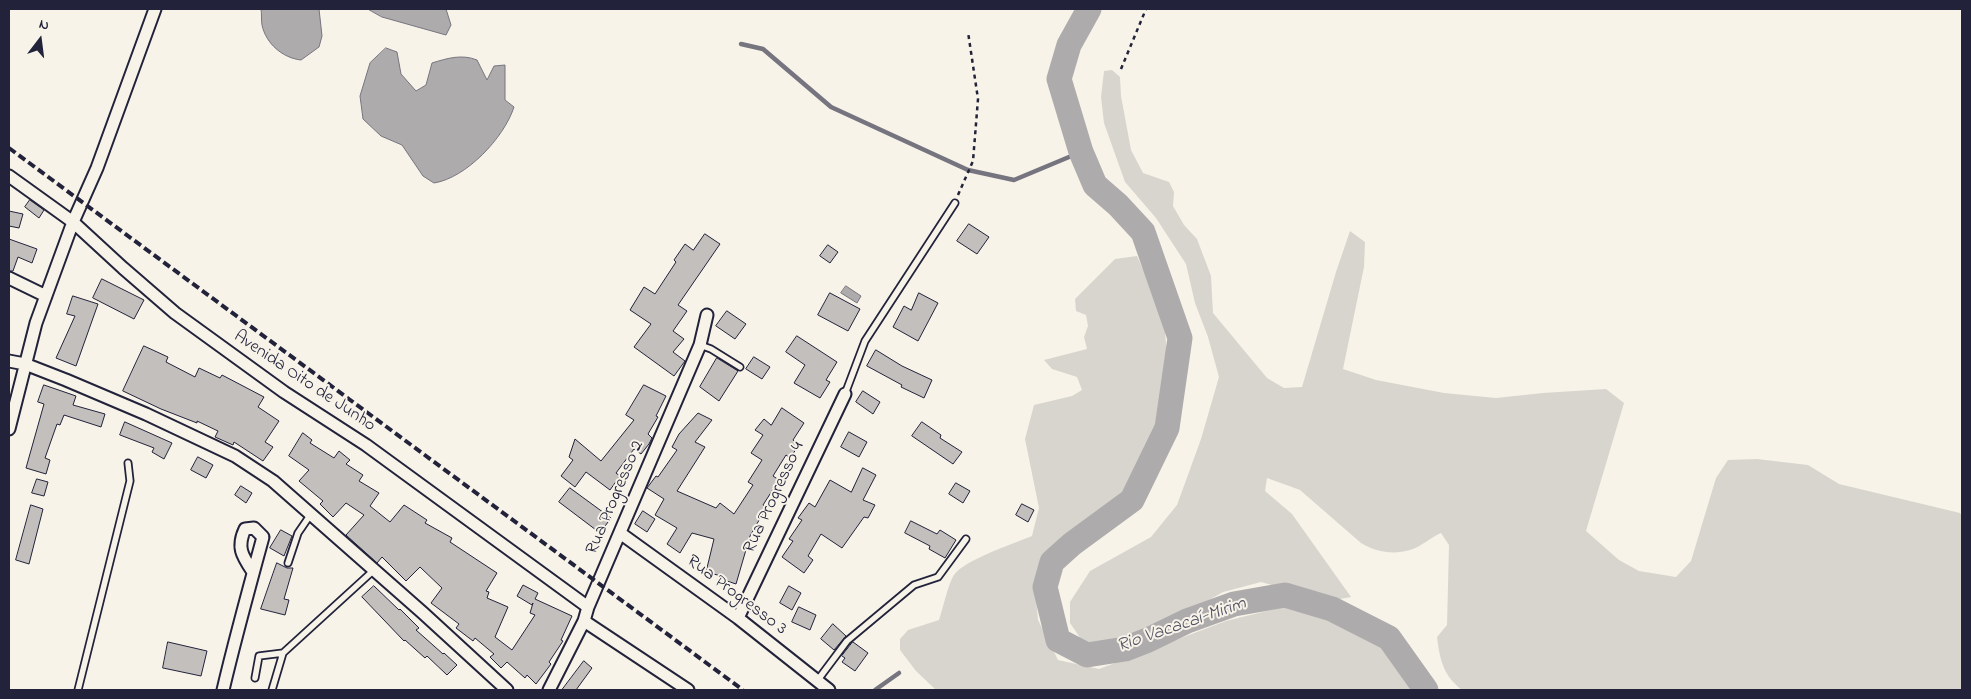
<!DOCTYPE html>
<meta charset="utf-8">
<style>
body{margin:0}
#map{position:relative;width:1971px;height:699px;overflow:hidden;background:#f7f3e8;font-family:"Indie Flower",sans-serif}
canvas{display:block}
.frame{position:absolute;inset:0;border:10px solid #22223b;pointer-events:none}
.north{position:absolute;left:15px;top:15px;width:50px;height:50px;-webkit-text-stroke:4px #f7f3e8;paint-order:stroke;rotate:15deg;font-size:14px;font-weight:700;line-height:20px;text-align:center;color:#22223b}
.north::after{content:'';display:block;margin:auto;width:18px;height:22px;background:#22223b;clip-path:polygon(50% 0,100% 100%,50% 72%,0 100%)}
</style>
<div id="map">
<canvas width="1971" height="699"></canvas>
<div class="frame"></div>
<div class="north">N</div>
</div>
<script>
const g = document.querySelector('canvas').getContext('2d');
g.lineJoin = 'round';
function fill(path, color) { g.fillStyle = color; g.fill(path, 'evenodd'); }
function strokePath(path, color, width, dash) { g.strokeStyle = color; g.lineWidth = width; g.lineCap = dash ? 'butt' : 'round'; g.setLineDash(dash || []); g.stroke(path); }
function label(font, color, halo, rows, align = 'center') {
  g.font = font + ' "Indie Flower",sans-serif'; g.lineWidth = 4; g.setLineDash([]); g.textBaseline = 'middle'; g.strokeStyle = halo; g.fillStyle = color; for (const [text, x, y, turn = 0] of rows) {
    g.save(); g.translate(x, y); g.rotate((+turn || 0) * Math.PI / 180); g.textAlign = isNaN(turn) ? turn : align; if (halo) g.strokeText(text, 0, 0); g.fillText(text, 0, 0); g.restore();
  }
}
const green = new Path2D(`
 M1112 70 1120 77 1121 96 1131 150 1143 173 1169 182 1174 192 1173 206 1184 225 1197 239 1211 276 1213 313 1267 378 1284 388 1302 387 1336 272 1350 231 1365 242 1364 267 1343 369 1376 380 1444 393 1496 398 1543 393 1606 389 1624 403 1586 531 1619 560 1639 571 1676 577 1691 561 1716 478 1728 460 1757 459 1808 465 1839 484 1960 513 1962 516V690H1462C1443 675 1440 660 1437 637L1447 625 1449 545 1441 533C1431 537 1421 547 1410 550 1393 555 1376 552 1361 543L1300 490 1267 478 1265 491 1292 514 1351 597 1329 601 1261 582 1223 592 1162 627 1093 644 1083 642 1070 623V602L1090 571 1151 537 1177 505 1201 439 1219 377 1208 337 1195 303 1186 264 1156 218 1125 182 1104 123 1101 97 1104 71Z
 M1137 256 1164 316 1167 360 1156 424 1142 472 1124 501 1107 517 1067 541 1044 567 1036 599 1038 620 1058 660 1099 669 1226 621 1283 607 1316 614 1384 646 1412 679 1418 690H936L916 671 900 650V639L908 630 939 620C943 609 948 584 954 575 964 560 1015 543 1032 536L1039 508 1025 439 1034 405 1072 396 1082 390 1077 377 1052 369 1044 360 1087 349 1084 337 1088 326 1086 315 1076 311 1075 299 1115 259Z`);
const water = new Path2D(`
 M261 9H319L322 36 319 47 301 60C283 58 266 44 262 25 261 20 262 14 261 9Z
 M368 9H446L451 25 446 35 382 17Z
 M386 48 397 52 401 74 416 91 426 85 432 63C448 58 462 54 477 60L487 80 494 66 505 65V100L514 107C504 138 466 178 434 183L423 176 402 145 381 136 363 119 360 96 370 63Z
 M846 286 861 296 857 303 841 293Z`);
const stream = new Path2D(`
 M741 44 763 49 831 107 968 170 1014 180 1081 152
 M875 690 899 673`);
const river = new Path2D(`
 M1089 9 1069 45 1059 79 1081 152 1095 185 1118 205 1143 232 1180 338 1167 428 1132 500 1072 544 1052 562 1045 587 1058 640 1087 655 1125 649 1148 640 1187 621 1234 604 1285 595 1332 609 1389 638 1426 690`);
const building = new Path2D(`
 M30 200 44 210 39 218 25 207Z
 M9 211 23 214 19 228 9 226Z
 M969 224 989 237 977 254 957 241Z
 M705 234 720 244 678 305 687 311 673 331 684 339 673 352 685 361 674 376 634 347 651 324 630 310 644 287 655 294 676 262 674 260 685 244 693 250Z
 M9 239 37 249 32 263 18 257 13 271H9Z
 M828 245 838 252 830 263 820 256Z
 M102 279 144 300 134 319 93 298Z
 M830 293 860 309 848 331 818 315Z
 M919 293 938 303 918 341 893 327 904 306 911 310Z
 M73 296 98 304 76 366 56 358 75 316 67 314Z
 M727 311 746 324 735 339 716 326Z
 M797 336 837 362 826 380 830 382 820 398 794 383 805 365 786 352Z
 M144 346 168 357 166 362 195 377 199 368 220 378 222 375 264 397 258 407 279 421 265 442 273 447 263 461 234 442 233 445 215 437 218 431 197 421V423L161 409 123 391Z
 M876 350 902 366 932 380 924 398 901 387 902 385 867 366Z
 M754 357 770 367 762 379 746 369Z
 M717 358 738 371 719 401 700 387Z
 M44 385 76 396 73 405 105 414 101 427 64 415 60 425 57 424 45 458 50 460 46 474 26 468 44 404 38 402Z
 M644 385 666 396 656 416 658 417 648 434 652 438 649 444 641 454 634 449 616 473 620 476 610 490 586 472 575 487 561 476 573 460 569 457 575 439 601 461 634 420 626 415Z
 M863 391 880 402 873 414 856 402Z
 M782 408 804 423 793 440 799 445 790 458 786 455 773 476 779 480 763 505 766 508 750 536 736 584 724 580 725 577 706 572 714 539 692 533 680 553 667 544 677 528 655 515 664 499 647 488 656 476 658 477 677 450 672 447 679 434 698 413 712 420 695 442 705 447 677 491 716 508 720 503 734 514 753 485 748 482 762 460 751 453 763 435 755 430 764 419 771 425Z
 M125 422 172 443 164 459 152 452 154 448 120 435Z
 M922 422 941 435 940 438 962 452 953 464 912 436Z
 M849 432 867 442 859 457 841 447Z
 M303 433 312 440 310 443 334 458 339 451 350 460 346 464 363 475 359 481 379 493 370 506 390 522 404 505 427 520 425 523 452 538 450 542 497 573 486 591 489 592 487 598 508 607 495 637 512 650 535 615 530 613 533 603 532 605 517 596 523 585 538 593 535 599 572 616 561 640 563 641 549 662 551 664 536 684 527 675 525 678 507 662 501 668 490 657 494 654 475 638 473 641 456 628 459 624 431 603 442 588 420 567 406 581 382 557 377 563 346 535 364 515 346 503 333 517 320 504 323 501 299 481 309 470 289 456Z
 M198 457 213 465 206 478 191 470Z
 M863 468 876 475 863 500 875 505 868 518 864 517 842 548 821 534 808 556 813 560 804 573 782 557 793 541 789 539 802 520 798 518 809 503 815 507 830 480 851 492Z
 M37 479 48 482 44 496 32 493Z
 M956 483 970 491 963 503 949 494Z
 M241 486 252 493 246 503 235 495Z
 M570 488 611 518 600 533 559 502Z
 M1022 504 1034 510 1028 522 1016 515Z
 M31 505 43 509 29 564 16 560Z
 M643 511 655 519 647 532 635 524Z
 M911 521 937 534 940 530 956 540 945 558 929 549 930 546 905 533Z
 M281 530 292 536 284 556 270 548Z
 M277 563 287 568H293L284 599 289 600 285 615 261 609Z
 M374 586 399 610 400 609 419 628 416 630 443 654 444 653 457 665 447 675 427 656 425 658 405 640 404 641 362 597Z
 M789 586 801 593 792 610 780 603Z
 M799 607 816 615 810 630 792 622Z
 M833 624 846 636 834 650 821 639Z
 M168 642 207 651 201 676 163 668Z
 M853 642 868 653 855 671 842 662 845 658 842 656Z
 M584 661 592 668 576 690H562Z`);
const path = new Path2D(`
 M1121 69 1146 9
 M958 195 973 161 978 99 968 32`);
const lane = new Path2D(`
 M700 345 711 349 740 367
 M845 394 865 341 955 203
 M288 563 298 533 311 514
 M255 678 259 656 283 653 374 570
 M817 681 847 641 914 585 938 577 966 539
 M78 690 130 481 128 463
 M272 690 283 653`);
const street = new Path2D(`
 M9 176 73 222 123 268 175 313 284 392 366 445 588 607
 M9 278 46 296
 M9 361 25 364 66 380 146 414 235 456 273 481 423 613 507 690
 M9 429 36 323 73 222 97 168 155 9
 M620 533 738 618 829 690
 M738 618 845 394
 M584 621 688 690
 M223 690C235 639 249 588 263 537L254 528 245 529C236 548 243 557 253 572
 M549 690 584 621 588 607 700 345 707 315`);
const rail = new Path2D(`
 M9 148 743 690`);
const streetNames = [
 ["Avenida Oito de Junho",304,382,34],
 ["Rua Progresso 2",616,498,-67],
 ["Rua Progresso 4",775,498,-65],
 ["Rua Progresso 3",736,596,37]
];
const waterNames = [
 ["Rio Vacacaí-Mirim",1182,626,-19]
];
fill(green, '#d8d5cf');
fill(water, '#aeabad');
strokePath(water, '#76747f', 1);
strokePath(stream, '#76747f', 4.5);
strokePath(river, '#aeabad', 25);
fill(building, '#c2bfbd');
strokePath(building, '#22223b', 1);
strokePath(lane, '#22223b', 9);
strokePath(street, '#22223b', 15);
strokePath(path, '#22223b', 2.5, [4, 4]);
strokePath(lane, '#f7f3e8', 5.5);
strokePath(street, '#f7f3e8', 11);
strokePath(rail, '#22223b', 4, [8, 4]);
label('18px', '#22223b', '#f7f3e8', streetNames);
label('italic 19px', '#535263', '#f7f3e8', waterNames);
</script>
